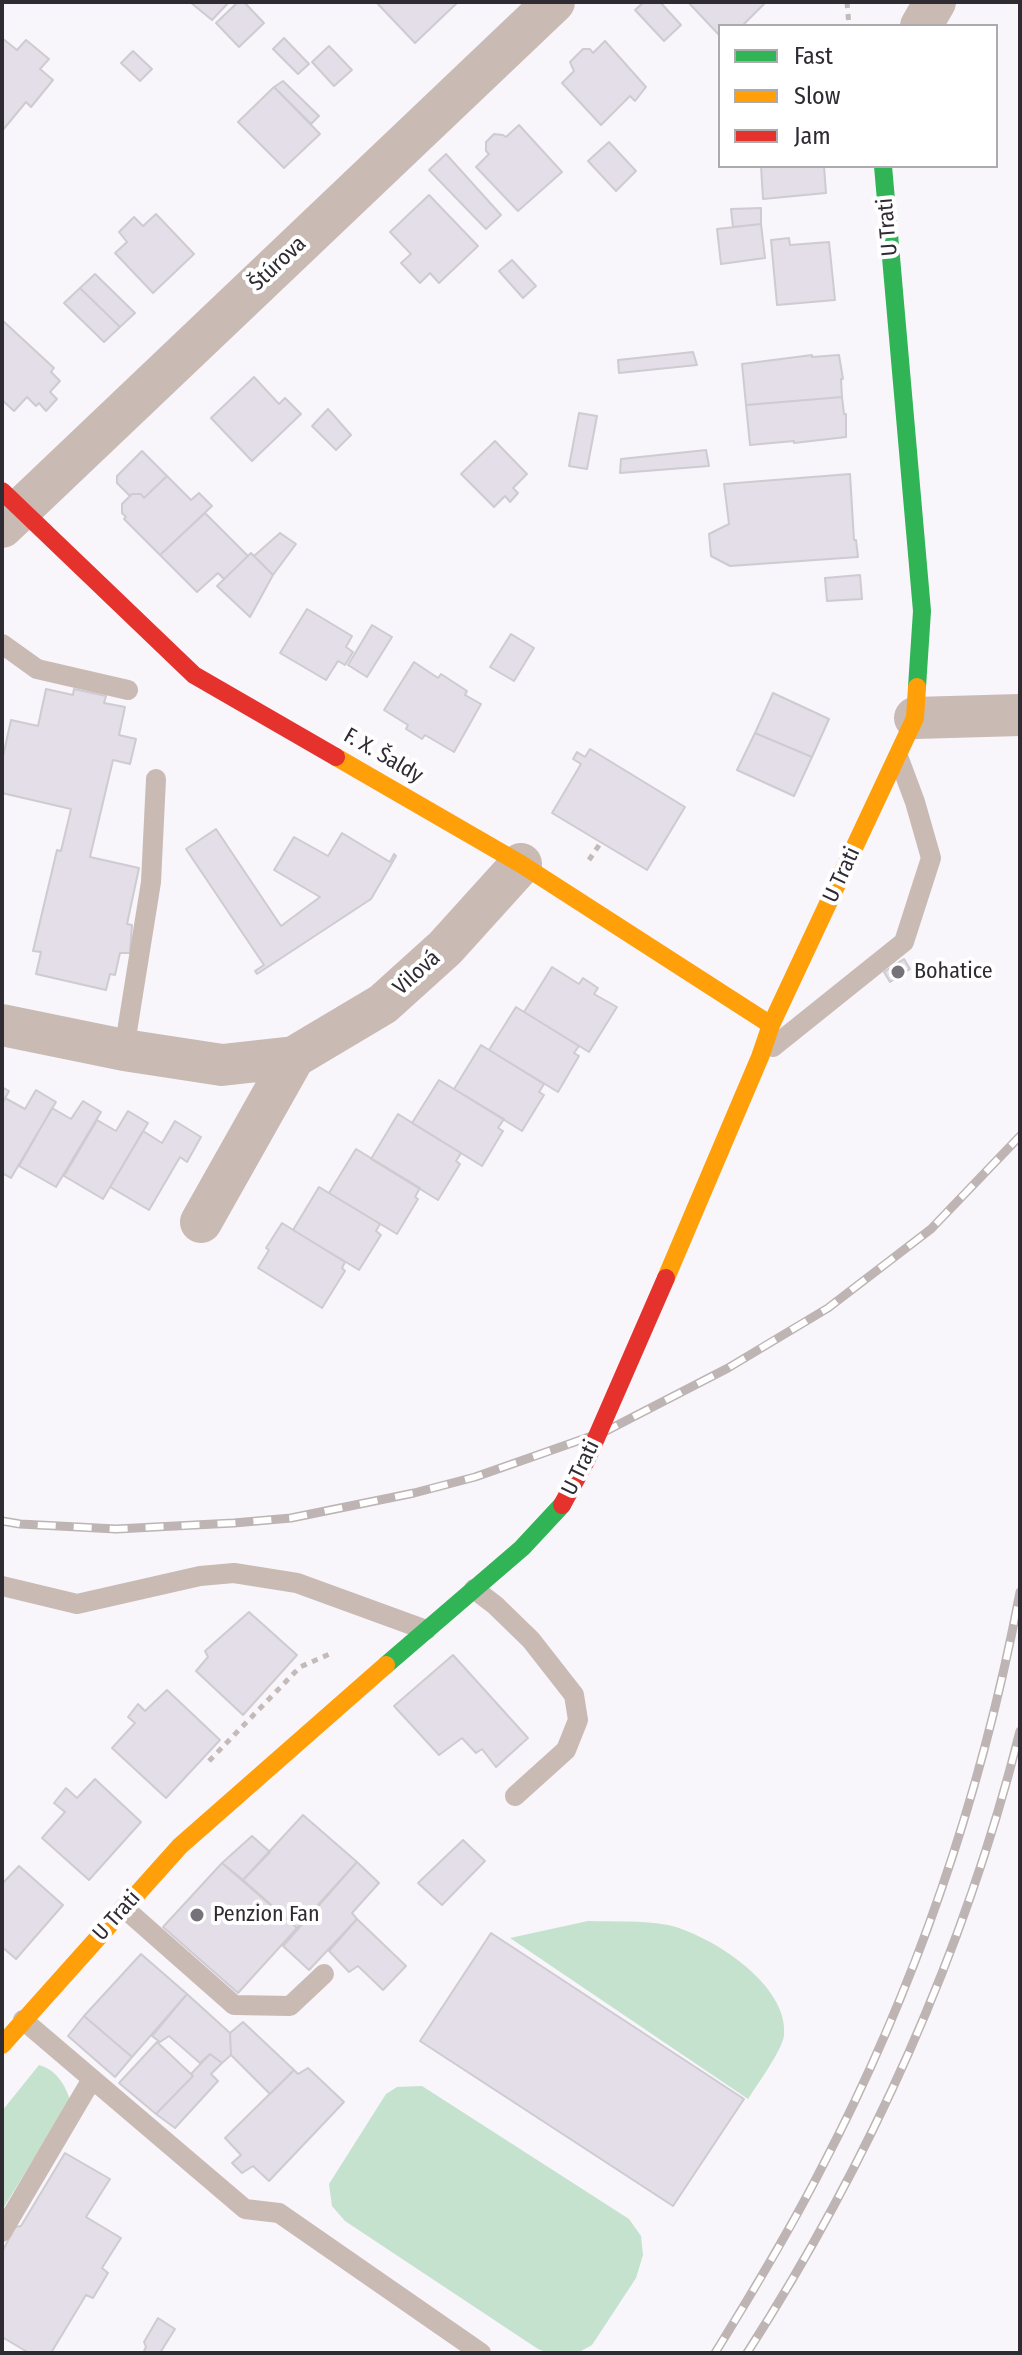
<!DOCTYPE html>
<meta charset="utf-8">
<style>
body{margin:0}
#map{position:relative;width:1022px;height:2355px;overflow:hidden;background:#f8f5fb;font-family:"Fira Sans Condensed",sans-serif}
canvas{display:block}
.frame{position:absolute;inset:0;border:4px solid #2f2b33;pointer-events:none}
.legend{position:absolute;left:718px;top:24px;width:280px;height:144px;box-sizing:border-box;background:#fff;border:2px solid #acaaad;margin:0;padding:10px 14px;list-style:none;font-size:24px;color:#2f2b33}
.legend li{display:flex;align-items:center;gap:16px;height:40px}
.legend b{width:40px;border:2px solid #acaaad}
</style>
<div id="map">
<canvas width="1022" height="2355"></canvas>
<div class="frame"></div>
<ul class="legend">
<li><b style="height:10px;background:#30b455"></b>Fast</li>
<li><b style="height:10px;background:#ff9f0a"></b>Slow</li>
<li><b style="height:10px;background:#e5322d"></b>Jam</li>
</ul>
</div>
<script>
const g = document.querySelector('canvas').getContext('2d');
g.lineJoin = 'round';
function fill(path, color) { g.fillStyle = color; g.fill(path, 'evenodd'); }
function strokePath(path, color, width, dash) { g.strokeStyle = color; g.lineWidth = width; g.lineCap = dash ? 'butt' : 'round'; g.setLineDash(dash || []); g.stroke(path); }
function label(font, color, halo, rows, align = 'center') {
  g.font = font + ' "Fira Sans Condensed",sans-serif'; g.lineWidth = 8; g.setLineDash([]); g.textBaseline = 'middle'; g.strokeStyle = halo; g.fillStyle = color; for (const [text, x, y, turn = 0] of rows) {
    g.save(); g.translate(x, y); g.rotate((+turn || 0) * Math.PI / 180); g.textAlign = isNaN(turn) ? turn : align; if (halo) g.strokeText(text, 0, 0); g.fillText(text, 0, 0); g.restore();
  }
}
const green = new Path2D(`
 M588 1921C614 1922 642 1920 668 1925 711 1935 789 1985 784 2035 783 2049 757 2085 748 2099L510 1938Z
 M39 2065C56 2070 65 2084 70 2100L4 2207H2V2111Z
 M422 2086 629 2219 641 2236 643 2255 636 2278 592 2345 577 2353H548L538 2349 345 2221 332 2206 329 2184 386 2094 397 2087Z`);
const building = new Path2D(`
 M190 2H229L212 20Z
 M238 2H244L264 23 239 47 216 23Z
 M376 2H458L415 43Z
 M644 2H660L681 25 664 41 635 10Z
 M688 2H762L764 4 742 26H720V36Z
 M2 38 17 50 26 40 49 59 40 69 53 80 31 107 26 102 2 131Z
 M284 38 309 64 298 74 273 49Z
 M605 41 646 87 635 101 630 96 601 125 562 83 574 71 570 62 583 49H590L593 53Z
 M329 46 352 70 334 86 312 62Z
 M133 51 152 69 140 81 121 63Z
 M283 81 319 116 311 124 274 87Z
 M274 87 320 134 284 168 238 122Z
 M519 125 562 172 518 211 476 167 489 154 486 151V142L494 134 503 135 506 137Z
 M609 142 636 171 616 191 588 161Z
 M446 154 501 215 486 229 429 170Z
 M761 166H824L826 193 763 199Z
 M429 195 478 246 439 283 430 273 420 283 401 263 411 254 390 232Z
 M761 208V224L733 227 731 209Z
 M156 214 194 254 153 293 115 253 127 242 119 232 134 217 143 226Z
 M761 224 765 258 721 264 717 229Z
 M789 238 790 245 829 242 835 300 777 305 771 240Z
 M512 260 536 286 523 298 499 271Z
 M95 274 135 313 120 327 80 288Z
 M80 288 120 327 104 342 64 303Z
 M2 320 54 368 51 372 60 381 50 392 57 399 46 411 39 403 36 406 27 397 14 411 2 400Z
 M693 352 697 365 619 373 618 360Z
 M812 355V357L839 355 843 379H841L842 397 746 405 742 364Z
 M254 377 279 404 285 398 301 414 252 461 211 418Z
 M842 397 844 414H846V437L794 443V441L750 445 746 405Z
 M328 409 351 435 336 450 312 426Z
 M579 413 597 416 587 469 569 466Z
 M495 441 527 474 513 488 518 493 510 502 505 496 494 507 461 474Z
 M706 450 709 466 620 473 621 459Z
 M142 451 167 476 144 498 141 494H132L130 496 117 483V476Z
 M850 474 854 540H856L858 557 730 566 711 556 709 534 729 524 724 484Z
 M167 476 191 500 199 493 212 506 160 555 124 519 126 517 122 513V504L132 494H141L144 498Z
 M205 513 248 556 224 579 218 573 197 592 160 555Z
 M280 533 296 544 273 575 254 556Z
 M251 553 273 575 250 617 217 586Z
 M860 575 862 599 827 601 825 578Z
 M307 609 352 636 346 647 353 652 345 665 338 661 326 680 280 653Z
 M372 625 392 637 367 677 348 665Z
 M511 634 534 648 514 681 490 667Z
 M414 662 438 678 441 674 467 691 465 695 481 704 454 752 425 735 422 739 406 729 408 725 384 710Z
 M46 689 73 695 74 689 106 696 104 703 125 707 119 735 136 739 130 764 113 760 90 857 139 868 127 924 132 925 130 953H120L115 975 110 974 106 990 36 974 41 952 33 951 57 850 61 851 71 809 2 793V761L11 720 38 726Z
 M773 693 829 719 812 757 755 733Z
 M755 733 812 757 794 796 737 770Z
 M590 749 685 807 647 870 552 813 581 764 573 759 577 752 585 757Z
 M216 829 281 926 320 897 274 870 294 837 328 856 342 833 390 862 394 854 396 856 371 899 257 974 255 971 264 965 186 849Z
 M904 959 910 969 890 982 884 972Z
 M552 967 579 984 583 978 598 988 594 994 617 1007 589 1052 524 1012Z
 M516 1007 579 1046 574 1053 579 1056 558 1092 489 1050Z
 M481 1045 544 1084 539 1092 544 1095 522 1131 454 1089Z
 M439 1080 504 1119 498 1128 503 1131 482 1166 412 1123Z
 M2 1087 9 1091 2 1104Z
 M36 1090 56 1102 11 1178 2 1173V1104L5 1098 25 1109Z
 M83 1101 101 1112 56 1187 19 1166 52 1108 71 1119Z
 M128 1111 148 1123 103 1199 64 1176 97 1120 116 1131Z
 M398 1114 461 1153 456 1161 460 1164 438 1200 371 1159Z
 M175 1121 201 1137 187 1162 180 1157 149 1210 110 1187 143 1131 162 1143Z
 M356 1149 420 1188 415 1197 418 1199 397 1234 329 1193Z
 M319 1187 380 1224 376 1231 381 1235 359 1270 293 1230Z
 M282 1223 345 1262 342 1268 345 1271 322 1308 258 1268 269 1250 266 1248Z
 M249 1612 297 1655 243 1715 196 1671 208 1657 205 1651Z
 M453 1655 528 1738 496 1767 482 1749 476 1753 462 1738 439 1755 394 1706Z
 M167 1690 220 1740 166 1798 112 1748 135 1723 128 1717 138 1704 145 1711Z
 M95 1779 141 1822 89 1880 42 1838 65 1812 54 1803 66 1788 77 1798Z
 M303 1815 357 1862 297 1928 243 1880Z
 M252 1836 270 1852 243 1880 222 1863Z
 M463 1840 485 1861 442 1905 418 1883Z
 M357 1862 379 1883 352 1913 357 1919 309 1970 283 1946Z
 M222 1863 297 1928 238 1993 163 1927Z
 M19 1866 63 1905 16 1959 2 1947V1884Z
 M357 1919 406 1966 383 1990 358 1966 349 1972 329 1951Z
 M491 1933 744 2099 673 2206 420 2041Z
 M141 1954 187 1994 132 2057 84 2016Z
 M187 1994 230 2033 231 2055 222 2063 210 2054 200 2063 169 2036 160 2042 152 2036Z
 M84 2016 132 2057 115 2077 68 2036Z
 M243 2022 294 2070 270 2094 231 2055 230 2033Z
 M157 2042 193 2076 156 2114 119 2083Z
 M210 2054 222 2063 211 2074 218 2081 175 2128 156 2114 193 2076 191 2074Z
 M308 2068 344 2102 269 2181 253 2166 242 2173 232 2163 241 2155 225 2138 294 2070 298 2074Z
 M65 2153 110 2179 86 2217 121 2238 102 2268 108 2273 93 2298 86 2295 51 2353H29L2 2337V2252L15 2227 21 2226Z
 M158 2318 175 2329 160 2353H143L146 2347 144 2342Z`);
const path = new Path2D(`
 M847 2 849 26
 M589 860 601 842
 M209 1761 300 1667 332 1653`);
const lane = new Path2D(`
 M2 644 37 669 128 690
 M773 1047 904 942 931 858 915 802 899 759
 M124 1050 151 882 156 779
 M2 1586 77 1604 200 1576 234 1573 297 1583 426 1630
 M474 1589 495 1605 531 1640 574 1695 578 1720 566 1750 515 1796
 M124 1908 234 2005 290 2006 324 1974
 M23 2020 245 2209 279 2213 481 2353
 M2 2232 92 2079`);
const street = new Path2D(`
 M921 26 935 2
 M2 527 554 2
 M915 718 1020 715
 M2 1025 124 1050 222 1065 294 1057 383 1004 445 948 521 864
 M201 1222 294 1057`);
const fast = new Path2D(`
 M883 166 922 611 917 687
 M386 1665 522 1548 562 1505`);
const slow = new Path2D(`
 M336 757 521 864 771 1025
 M666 1278 760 1057 771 1025 915 718 917 687
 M2 2045 180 1846 386 1665`);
const jam = new Path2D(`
 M2 491 194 675 336 757`);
const rail = new Path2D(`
 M2 1521 20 1524 116 1529 234 1523 291 1518 414 1493 475 1477 606 1431 728 1368 828 1308 931 1229 1020 1136
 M715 2353C752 2293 789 2232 821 2169 916 1987 982 1793 1020 1592
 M747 2353C869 2163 965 1950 1020 1731`);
const jamBridge = new Path2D(`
 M562 1505 587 1459 666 1278`);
const markers = [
 [898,972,8,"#757279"],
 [197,1915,8,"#757279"]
];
const streetNames = [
 ["U Trati",888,227,-95],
 ["Štúrova",278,264,-43],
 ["F. X. Šaldy",383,756,30],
 ["U Trati",842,875,-65],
 ["Vilová",417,973,-42],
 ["U Trati",581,1468,-64],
 ["U Trati",117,1916,-48]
];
const poiNames = [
 ["Bohatice",914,972],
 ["Penzion Fan",213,1915]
];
fill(green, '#c4e2ce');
fill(building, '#e3dee7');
strokePath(building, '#cecbd1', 2);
strokePath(path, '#c4bab8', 5, [6, 6]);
strokePath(lane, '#c9bab4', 20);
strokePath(street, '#c9bab4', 42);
strokePath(fast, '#30b455', 18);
strokePath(slow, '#ff9f0a', 18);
strokePath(jam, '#e5322d', 18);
strokePath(rail, '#bdb4b3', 9);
strokePath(rail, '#fff', 6, [18]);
strokePath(jamBridge, '#e5322d', 18);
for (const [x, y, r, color] of markers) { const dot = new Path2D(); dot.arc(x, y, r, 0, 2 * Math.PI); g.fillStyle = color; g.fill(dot); strokePath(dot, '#fff', 3); }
label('22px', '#2f2b33', '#fff', streetNames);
label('22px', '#2f2b33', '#fff', poiNames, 'left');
</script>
